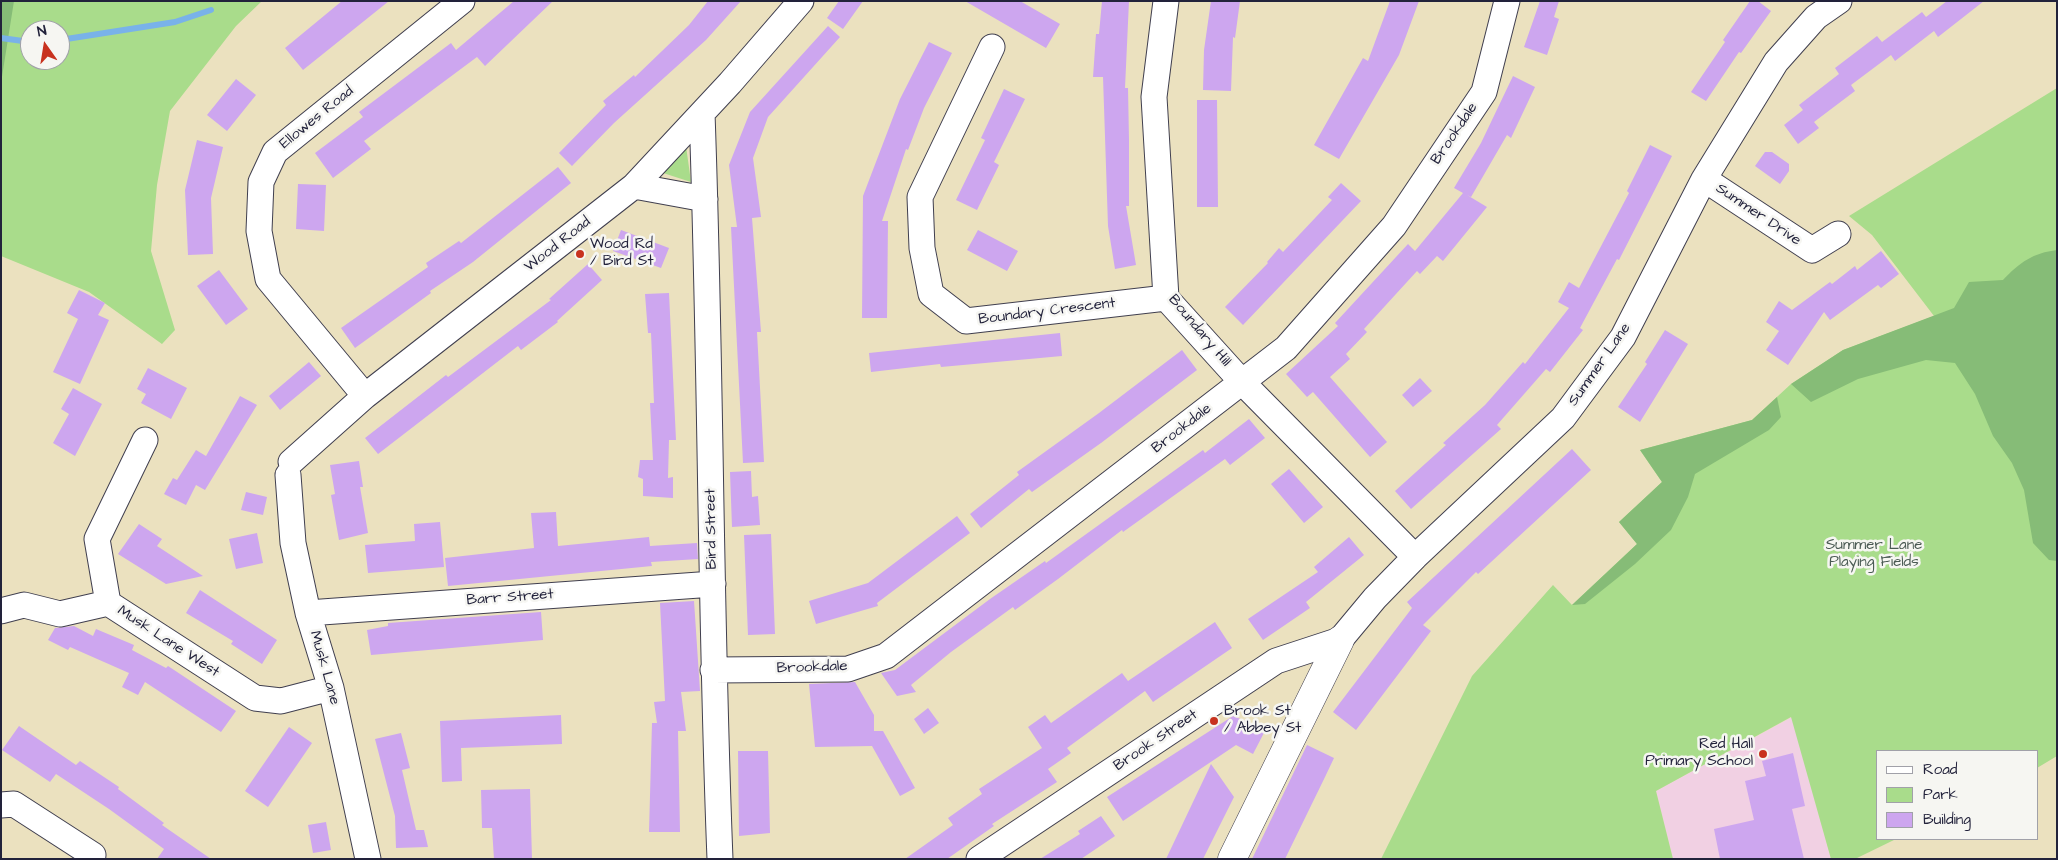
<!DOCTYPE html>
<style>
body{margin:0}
#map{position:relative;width:2058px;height:860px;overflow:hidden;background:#ebe1bf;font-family:"Architects Daughter",sans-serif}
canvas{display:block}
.frame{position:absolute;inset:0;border:2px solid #22223b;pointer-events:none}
.legend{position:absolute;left:1876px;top:750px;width:162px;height:90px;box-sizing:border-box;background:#f6f6f2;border:1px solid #a1a1a9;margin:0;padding:6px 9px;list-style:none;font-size:15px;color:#22223b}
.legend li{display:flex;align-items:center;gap:10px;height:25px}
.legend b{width:25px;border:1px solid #a1a1a9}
.north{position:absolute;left:20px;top:20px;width:50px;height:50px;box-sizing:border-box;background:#f6f6f2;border:1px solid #a1a1a9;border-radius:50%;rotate:347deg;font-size:14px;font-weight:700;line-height:20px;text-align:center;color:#22223b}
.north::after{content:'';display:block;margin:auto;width:18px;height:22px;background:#c8321e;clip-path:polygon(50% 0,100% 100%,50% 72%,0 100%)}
</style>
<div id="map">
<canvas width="2058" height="860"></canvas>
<div class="frame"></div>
<ul class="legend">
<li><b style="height:6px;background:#fff"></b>Road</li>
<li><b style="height:14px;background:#a9dc8b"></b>Park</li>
<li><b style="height:14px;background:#cda6ef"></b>Building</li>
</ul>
<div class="north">N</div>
</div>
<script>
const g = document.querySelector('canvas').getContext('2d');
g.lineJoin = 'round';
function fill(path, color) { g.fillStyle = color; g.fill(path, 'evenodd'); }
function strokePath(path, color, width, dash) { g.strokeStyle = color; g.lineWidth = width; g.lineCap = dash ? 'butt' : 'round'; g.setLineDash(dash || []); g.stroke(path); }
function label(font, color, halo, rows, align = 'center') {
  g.font = font + ' "Architects Daughter",sans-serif'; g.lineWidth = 5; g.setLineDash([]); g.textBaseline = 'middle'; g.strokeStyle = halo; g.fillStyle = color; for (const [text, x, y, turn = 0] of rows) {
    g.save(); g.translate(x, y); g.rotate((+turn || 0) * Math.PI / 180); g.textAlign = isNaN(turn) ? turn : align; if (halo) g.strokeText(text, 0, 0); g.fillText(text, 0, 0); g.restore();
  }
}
const built = new Path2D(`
 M1792 717 1831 859H1673L1656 791Z`);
const green = new Path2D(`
 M1 1H262L236 26 170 111 157 185 151 251 175 330 162 344 89 292 1 256ZM30 30H60V60H30Z
 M2057 88V756L2037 768V751H1877V839H1896L1855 859H1831L1791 717 1656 791 1673 859H1381L1472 676 1553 585 1572 605 1637 544 1619 522 1662 482 1640 450 1752 420 1791 384 1843 350 1934 316 1872 235 1849 216Z
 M686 146 691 182 660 172Z`);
const forest = new Path2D(`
 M1 1H14L1 83Z
 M2057 250V561L2049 560 2033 543 2024 490 2012 463 1993 436 1975 394 1955 363 1926 360 1858 379 1811 402 1791 384 1843 350 1954 308 1969 282 2003 280C2020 262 2033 253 2057 250Z
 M1777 397 1781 417 1769 430 1695 474 1688 497 1671 530 1635 564 1585 604 1572 605 1637 544 1619 522 1662 482 1640 450 1752 420Z`);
const stream = new Path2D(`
 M1 38 30 42
 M60 40 175 22 211 10`);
const building = new Path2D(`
 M342 1H389L303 70 285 48Z
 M514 1H553L485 66 477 57 364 141 371 149 333 178 315 153 363 117 359 112 451 43 456 50Z
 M708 1H741L706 40 614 123 572 166 559 153 606 105 603 101 634 75 635 77 689 25Z
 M839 1H863L843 29 827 18Z
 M965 1H1020L1060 24 1046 48Z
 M1102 1H1129L1125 88H1128L1129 140V206H1126L1136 265 1115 269 1108 226 1103 77H1093L1096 34H1099Z
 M1211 1H1240L1235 38 1233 37 1231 91 1203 90 1204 50Z
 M1390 1H1419L1399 55 1339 159 1314 145 1363 58 1368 61Z
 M1540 1H1559L1554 17 1559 19 1547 55 1524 47Z
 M1750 1H1758L1771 11 1741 53 1739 52 1706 101 1691 92 1725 42 1723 40Z
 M1947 1H1984L1938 37 1934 31 1895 61 1891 55 1851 85 1855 91 1814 122 1819 128 1798 144 1784 125 1803 110 1799 105 1839 74 1835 68 1877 36 1882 42 1922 12 1926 17Z
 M828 26 840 37 768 117 753 158 761 217 752 218 761 332H757L764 462 743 463 731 227H737L729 165 750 112Z
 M929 42 952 53 924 108 908 150 906 149 882 221H888L887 318H862L863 196 900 99Z
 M1513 76 1535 87 1511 138 1507 135 1471 197 1467 195 1487 207 1443 261 1437 256 1420 274 1417 271 1364 329 1367 332 1346 354 1350 359 1330 377 1387 442 1370 457 1313 392 1307 397 1286 374 1338 326 1335 323 1408 244 1415 251 1463 193 1454 188 1481 143Z
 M236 79 256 95 227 131 207 115Z
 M1004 89 1025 99 994 162 999 165 977 210 956 200 985 140 981 138Z
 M1197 100H1217L1218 207H1197Z
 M197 140 223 147 211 198 213 254 188 255 185 190Z
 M1650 145 1672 156 1619 260 1617 259 1580 328 1583 330 1550 372 1546 369 1497 425 1501 429 1411 509 1395 491 1446 445 1443 443 1485 405 1523 362 1525 364 1569 308 1558 302 1569 282 1579 288 1629 193 1627 191Z
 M1765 152H1772L1789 164V171L1780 184 1755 166Z
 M558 167 571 183 473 262 430 291 431 293 355 348 341 328 428 267 426 263 459 241 461 243Z
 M1341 183 1361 201 1243 325 1225 307 1268 263 1267 262 1279 248 1283 252 1332 200 1328 197Z
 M298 184 326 185 324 231 296 229Z
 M621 230 669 248 661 268 613 251Z
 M978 230 1018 251 1007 271 967 250Z
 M1881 251 1899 274 1881 288 1878 285 1830 320 1824 312 1788 365 1766 350 1779 331 1766 322 1779 301 1792 310 1830 282 1832 284 1855 266 1857 270Z
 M588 264 602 280 557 321 558 322 521 350 518 346 378 454 365 438 446 375 448 377 551 300 549 299Z
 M219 270 248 309 226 325 197 286Z
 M79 290 105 303 98 315 109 320 80 384 53 372 78 319 67 313Z
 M669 293 676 440H669L668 478 673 477V498L643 496V479L638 477 640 460H653L650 403H654L651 333H648L645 294Z
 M1665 330 1688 344 1640 422 1618 407 1647 364 1645 362Z
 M1060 333 1062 356 941 367 940 364 871 372 869 353Z
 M1182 350 1197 370 1101 443 1032 492 1029 489 981 528 970 514 1019 475 1017 472 1099 413Z
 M309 362 321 376 280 410 269 396Z
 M148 368 187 388 171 419 141 403 146 394 137 389Z
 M1420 378 1432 391 1413 407 1402 395Z
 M73 388 102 404 75 456 53 443 69 414 61 409Z
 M240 396 257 405 205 490 196 485 186 505 164 494 173 478 177 480 196 450 206 456Z
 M1249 419 1265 438 1230 465 1225 459 1123 532 1122 530 1058 579 1015 610 1013 607 951 652 911 685 916 692 897 696 881 673 895 670 990 599 1045 561 1046 563 1203 450 1205 453Z
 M1572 449 1591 470 1478 574 1476 572 1423 625 1431 631 1356 730 1333 712 1412 608 1407 602Z
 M359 461 363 487H360L368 533 339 540 331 495 335 494 330 465Z
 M1289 469 1323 507 1304 523 1271 484Z
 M751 471 752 497 758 496 760 525 732 527 730 472Z
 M246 492 267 497 263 515 241 510Z
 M556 512 558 546 649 537 650 546 697 543 698 559 651 562 652 566 448 586 445 558 534 548 531 513Z
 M957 516 970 533 877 603 878 606 816 624 809 601 868 583Z
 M440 522 444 567 368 573 365 545 415 541 414 524Z
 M139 524 162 539 157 546 203 576 166 584 118 554Z
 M257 533 263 563 236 569 229 539Z
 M771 534 775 634 748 635 744 535Z
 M1349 537 1364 555 1306 602 1310 608 1263 640 1248 619 1318 572 1314 567Z
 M200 590 277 640 262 664 231 644 233 641 186 613Z
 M694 601 700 691 681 692 686 731H678L680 832H649L652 723H657L654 702 665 701 660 603Z
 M541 612 543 640 371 655 367 630 388 626V623Z
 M1215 622 1232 648 1153 702 1145 691 1067 748 1071 753 1048 769 1057 782 992 824 994 826 947 859H905L953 825 948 818 982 794 979 789 1042 748 1028 727 1045 715 1051 723 1122 673 1128 681Z
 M74 626 93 636 96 629 134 645 132 650 166 668 168 666 236 711 221 732 145 682 138 695 122 687 129 673 70 647 68 650 48 640 55 628Z
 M855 682 874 715V731H883L915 788 900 796 872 746 815 747 809 684Z
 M928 708 939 723 924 734 914 719Z
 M561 715 562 744 461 748 462 781 442 782 440 721Z
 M1233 716 1266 729 1253 754 1236 745 1123 821 1107 797Z
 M19 726 76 765 80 761 119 787 118 789 164 823 162 825 211 859H157L164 849 109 809 56 774 50 782 2 750Z
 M289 727 312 743 268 807 245 791Z
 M401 733 410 768 402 770 416 830H424L428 847 396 848 395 816 375 739Z
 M1307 745 1334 758 1325 777 1285 859H1252Z
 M738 751H768L770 833 739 836Z
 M1793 753 1805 806 1792 809 1804 859H1720L1714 829 1754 820 1745 781 1766 776 1762 761Z
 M1211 764 1234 797 1203 859H1166Z
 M530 789 532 859H494L492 828H482L481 790Z
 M1101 816 1115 836 1081 859H1040L1080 834 1078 831Z
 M326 822 331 850 313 853 308 825Z`);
const minor = new Path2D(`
 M1166 1 1154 97 1166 298 1242 382 1415 557
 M992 47 920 197 922 248 931 294 966 321 1166 298
 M702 113C711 362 710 610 720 859
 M1704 179 1812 250 1838 234
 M634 186 705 199
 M365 396 268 279 259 231 261 182 275 152 462 1
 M291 462 365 396 634 186 730 83 801 1
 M288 475 293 543 308 613 331 688 368 859
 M108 603 97 539 145 440
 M1 611 24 605 60 614 108 603 255 698 281 701 331 688
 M308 613 713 584
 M713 670 848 669 886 656 1286 348 1394 226 1484 92 1507 1
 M1 805 14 804 93 855
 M979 859 1276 661 1340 640 1375 598 1415 557 1563 418 1623 337 1704 179 1776 62 1816 17 1839 1`);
const tertiary = new Path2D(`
 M1232 859 1340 640`);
const markers = [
 [580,254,5,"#c8321e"],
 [1214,721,5,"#c8321e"],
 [1763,754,5,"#c8321e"]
];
const streetNames = [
 ["Ellowes Road",317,118,-39],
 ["Brookdale",1455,134,-56],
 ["Summer Drive",1758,215,34],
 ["Wood Road",558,245,-38],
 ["Boundary Crescent",1047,312,-7],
 ["Boundary Hill",1199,331,50],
 ["Summer Lane",1600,365,-55],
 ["Brookdale",1182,429,-38],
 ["Bird Street",712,529,-91],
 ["Barr Street",510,598,-4],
 ["Musk Lane West",168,642,33],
 ["Musk Lane",324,668,74],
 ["Brookdale",812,668,-2],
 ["Brook Street",1156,741,-34]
];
const poiNames = [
 ["Wood Rd",590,245],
 ["/ Bird St",590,262],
 ["Brook St",1224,712],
 ["/ Abbey St",1224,729],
 ["Red Hall",1753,745,"right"],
 ["Primary School",1753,762,"right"]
];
const parkNames = [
 ["Summer Lane",1874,546],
 ["Playing Fields",1874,563]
];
fill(built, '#f1d0e3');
fill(green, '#a9dc8b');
fill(forest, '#86bc77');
strokePath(stream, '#79b2e9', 6);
fill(building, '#cda6ef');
strokePath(minor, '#403f4f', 27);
strokePath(tertiary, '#403f4f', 29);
strokePath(minor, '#fff', 25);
strokePath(tertiary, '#fff', 28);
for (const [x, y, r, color] of markers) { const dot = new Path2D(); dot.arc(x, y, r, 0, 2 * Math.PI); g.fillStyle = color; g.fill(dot); strokePath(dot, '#f6f6f2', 2); }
label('15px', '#22223b', '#f6f6f2', streetNames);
label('15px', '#22223b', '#f6f6f2', poiNames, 'left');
label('15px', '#4a5a53', '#f6f6f2', parkNames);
</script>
